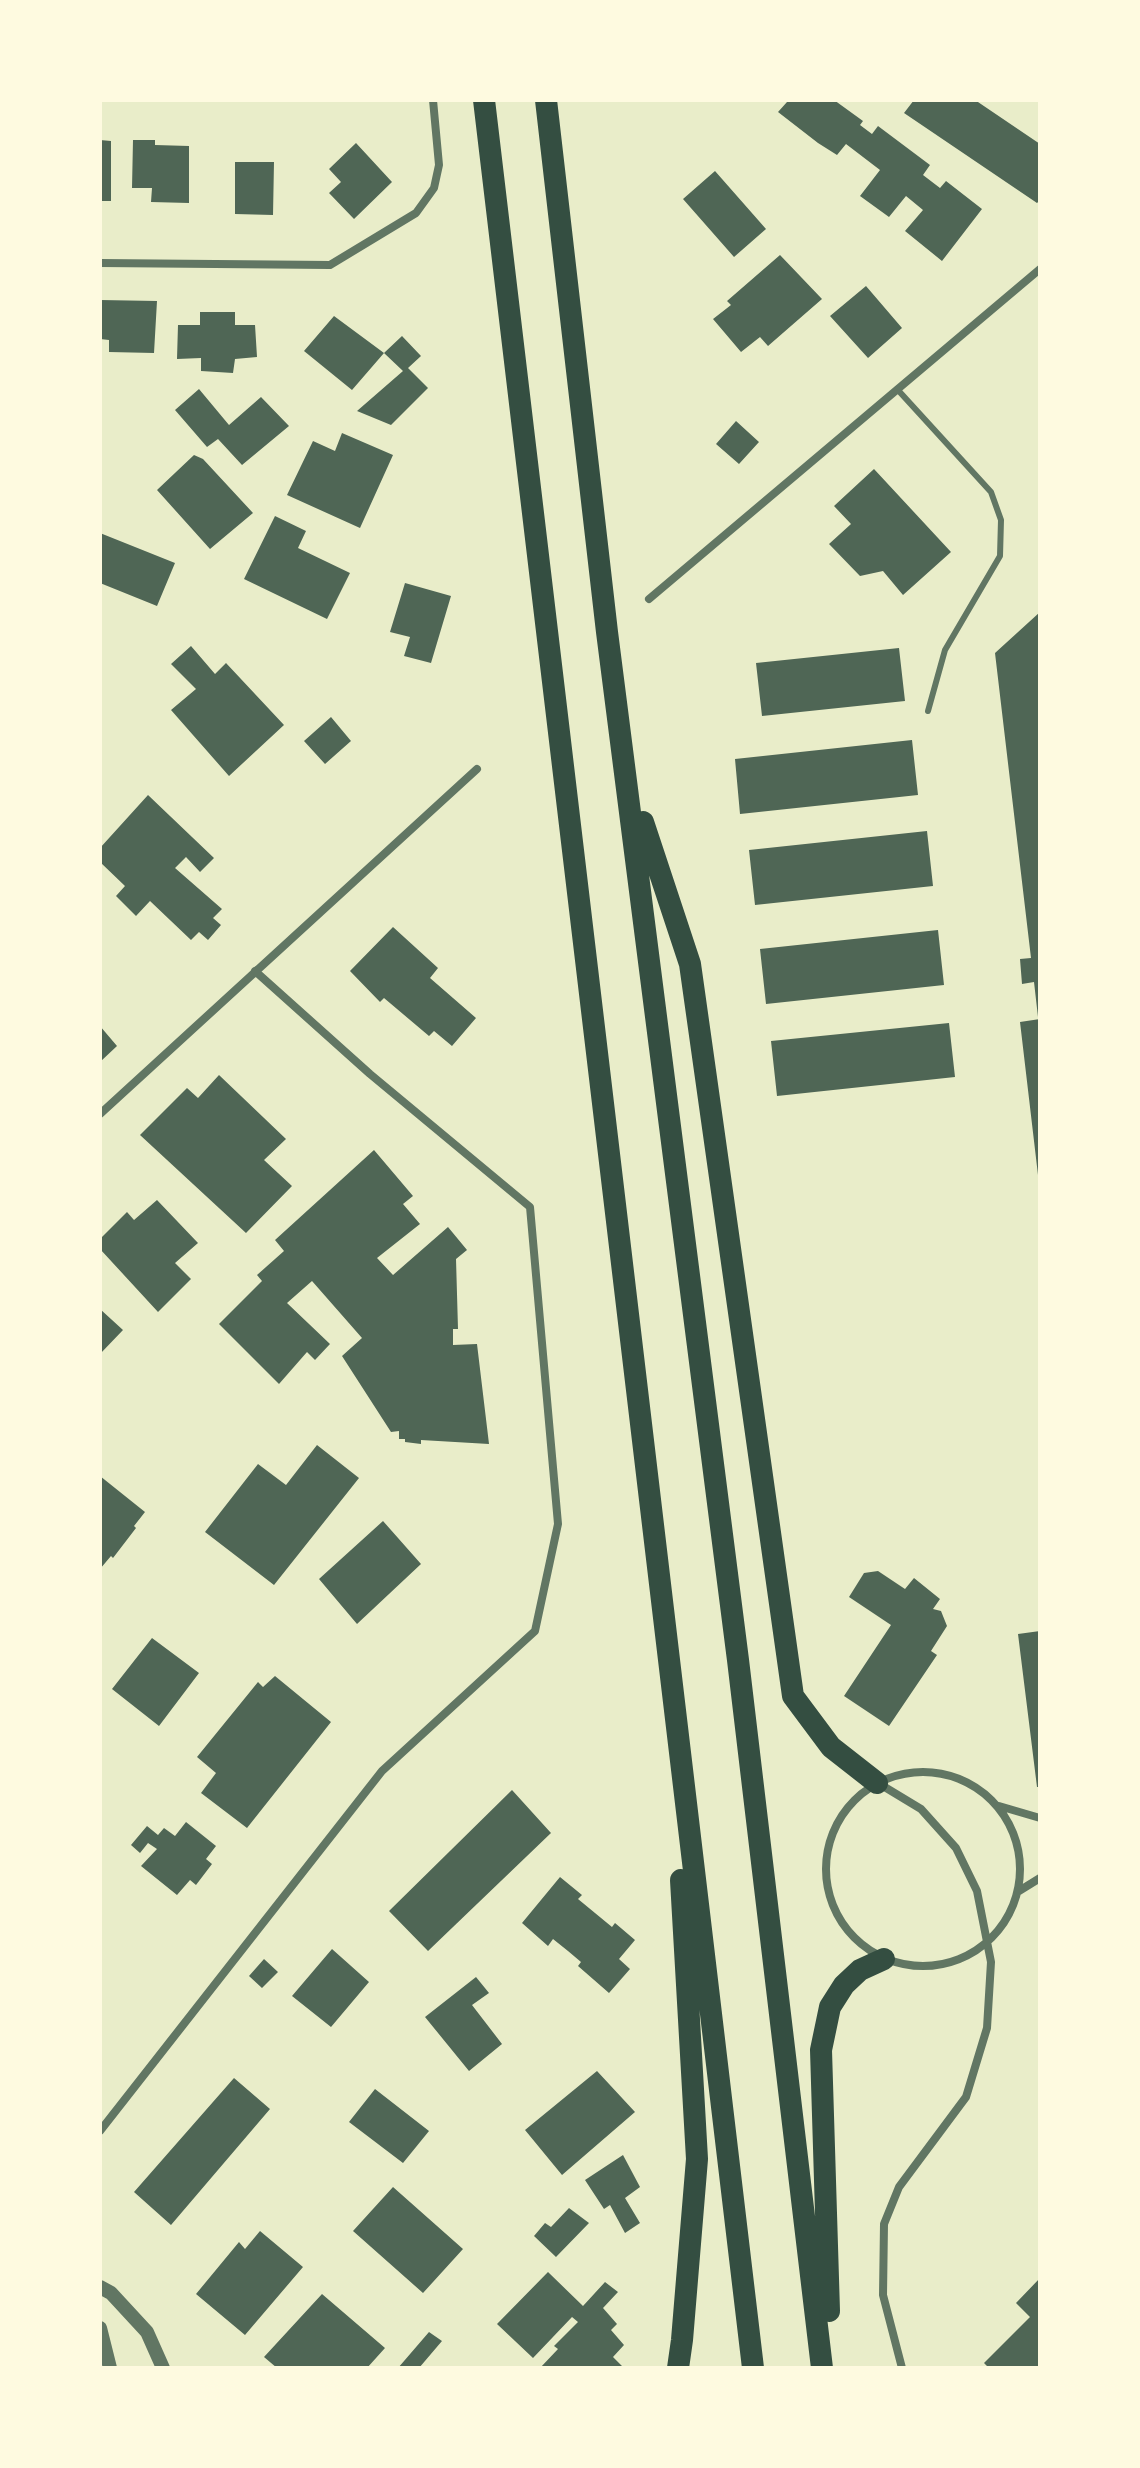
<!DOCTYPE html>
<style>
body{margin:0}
#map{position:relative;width:1140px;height:2468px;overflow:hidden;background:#e9edc9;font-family:"Source Sans 3",sans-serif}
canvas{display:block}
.frame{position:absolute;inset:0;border:102px solid #fefae0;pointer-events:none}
</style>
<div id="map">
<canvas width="1140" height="2468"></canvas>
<div class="frame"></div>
</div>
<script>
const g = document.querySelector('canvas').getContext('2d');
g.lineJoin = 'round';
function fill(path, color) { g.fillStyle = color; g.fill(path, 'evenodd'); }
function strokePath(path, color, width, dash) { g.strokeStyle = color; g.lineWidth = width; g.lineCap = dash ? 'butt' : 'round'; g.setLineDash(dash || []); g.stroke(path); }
const building = new Path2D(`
 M784 100H834L863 121 860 125 872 134 878 126 930 165 923 175 940 188 946 181 982 209 942 261 905 231 923 210 906 196 889 217 860 196 880 170 846 144 837 155 818 143 778 112 787 102Z
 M914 100H975L1040 144V200L1037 203 904 113Z
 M100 140 111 141V201H100Z
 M133 140H155V145L189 146V203L151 202 152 188H132Z
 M356 143 392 182 354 219 329 193 341 182 329 169Z
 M235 162H274L273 215 235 214Z
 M715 171 766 229 734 257 683 199Z
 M780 255 822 299 768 346 760 337 741 352 713 319 731 305 727 301Z
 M866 286 902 328 868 358 830 316Z
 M100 300 157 301 154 353 109 352V340L100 339Z
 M200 312H235V325H255L257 357 235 359 233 373 201 371V358L177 359 178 325H200Z
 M334 316 384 353 352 390 304 351Z
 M402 336 421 356 408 368 428 388 391 425 357 411 403 371 384 353Z
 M199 389 229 425 261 397 289 426 242 465 218 439 207 447 175 410Z
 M736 421 759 442 739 464 716 444Z
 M342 433 393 455 360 528 287 495 313 441 335 451Z
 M194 455 203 459 253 513 210 549 157 490Z
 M874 469 951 552 903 595 883 571 860 576 829 544 851 524 834 506Z
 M275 516 306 531 298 548 350 573 327 619 244 579Z
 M100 533 175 563 157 606 100 583Z
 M405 583 451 596 431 663 404 656 410 637 390 632Z
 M1040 612V1017H1038L1034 982 1022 984 1020 959 1031 958 995 653Z
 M191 646 215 674 226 663 284 725 229 776 171 710 196 689 171 664Z
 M899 648 905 701 762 716 756 663Z
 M331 717 351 741 325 764 304 741Z
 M912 740 918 795 740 814 735 759Z
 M148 795 214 858 200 872 186 857 175 868 222 909 213 918 221 925 208 940 199 932 191 940 150 901 136 916 116 896 125 886 100 862V848Z
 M927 831 933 886 755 905 749 850Z
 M393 927 438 968 430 978 476 1018 452 1046 434 1031 429 1036 384 998 380 1002 350 971Z
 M938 930 944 985 766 1004 760 949Z
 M1040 1019V1175H1038L1020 1022Z
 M949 1023 955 1077 777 1096 771 1041Z
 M100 1026 117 1046 100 1062Z
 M219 1075 286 1139 264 1160 292 1186 246 1233 140 1135 187 1088 198 1098Z
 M374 1150 413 1196 403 1204 420 1224 377 1258 393 1275 448 1227 467 1250 456 1259 458 1329H453V1345L477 1344 489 1444 421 1440V1444L405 1442V1439H399V1431L391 1432 342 1356 362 1338 312 1281 287 1303 330 1344 315 1360 307 1352 279 1384 219 1324 262 1281 257 1275 284 1251 275 1240Z
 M157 1200 198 1243 175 1263 191 1279 158 1312 100 1249V1239L127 1212 134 1220Z
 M100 1309 123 1330 100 1354Z
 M317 1445 359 1478 274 1585 205 1532 258 1464 286 1485Z
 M100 1476 145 1512 134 1526 136 1528 113 1558 111 1556 100 1569Z
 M383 1521 421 1564 357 1624 319 1579Z
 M878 1571 905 1589 914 1578 940 1599 933 1609 941 1611 947 1626 931 1651 937 1655 889 1726 844 1696 891 1625 849 1597 864 1573Z
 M1040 1631V1787H1037L1018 1634Z
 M152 1638 199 1673 159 1726 112 1689Z
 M275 1676 331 1722 247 1828 201 1793 216 1773 197 1757 258 1682 263 1687Z
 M512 1790 551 1833 428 1951 389 1911Z
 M186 1822 216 1846 206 1859 212 1864 196 1885 190 1880 177 1895 141 1866 157 1849 148 1843 140 1853 131 1845 147 1826 158 1835 164 1828 175 1836Z
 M560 1877 582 1895 578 1899 612 1927 615 1923 635 1940 619 1959 630 1969 609 1993 578 1966 581 1962 568 1951 553 1939 548 1946 522 1923Z
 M332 1949 369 1982 331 2027 292 1996Z
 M264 1959 278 1972 262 1988 249 1976Z
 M476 1977 489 1993 472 2005 502 2044 469 2071 425 2017Z
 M597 2071 635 2112 562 2175 525 2130Z
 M234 2078 270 2109 171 2225 134 2192Z
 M375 2089 429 2131 403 2163 349 2122Z
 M623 2155 640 2187 625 2198 640 2223 625 2233 610 2205 604 2209 585 2180Z
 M393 2187 463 2249 423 2293 353 2231Z
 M569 2208 589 2223 556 2257 534 2236 545 2223 551 2227Z
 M260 2231 303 2267 245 2335 196 2294 239 2242 245 2249Z
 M548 2272 583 2306 605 2282 618 2292 603 2308 617 2324 611 2330 624 2345 613 2357 624 2368H540L558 2349 554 2346 578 2322 572 2317 533 2358 497 2324Z
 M1040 2278V2368H989L984 2363 1030 2317 1016 2303Z
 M322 2294 385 2348 367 2368H277L264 2357Z
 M429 2332 442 2341 419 2368H398Z`);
const service = new Path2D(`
 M897 389 991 492 1001 520 1000 556 945 650 928 711`);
const minor = new Path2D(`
 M100 263 330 265 416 213 434 188 439 165 433 100
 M649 599 1040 269
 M100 1114 477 769
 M826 1869a97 97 0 1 1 194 0a97 97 0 1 1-194 0Z
 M878 1783 921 1809 956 1848 977 1891 991 1962 987 2028 966 2097 899 2187 884 2224 883 2295 902 2368
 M999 1806 1040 1818
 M1019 1891 1040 1878
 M100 2131 382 1771 535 1631 558 1524 530 1207 370 1074 255 971`);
const tertiary = new Path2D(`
 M100 2287 111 2293 147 2332 163 2368
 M100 2328 110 2368`);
const trunk = new Path2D(`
 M484 100 753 2368
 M546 100 607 632 738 1660 822 2368
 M643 822 690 964 793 1696 831 1747 877 1783
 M829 2311 821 2050 830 2007 844 1985 860 1970 884 1959
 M678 2368 682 2340 697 2159 681 1880`);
fill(building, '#4f6655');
strokePath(service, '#617663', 6);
strokePath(minor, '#617663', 8);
strokePath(tertiary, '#617663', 14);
strokePath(trunk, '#344e41', 22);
</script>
